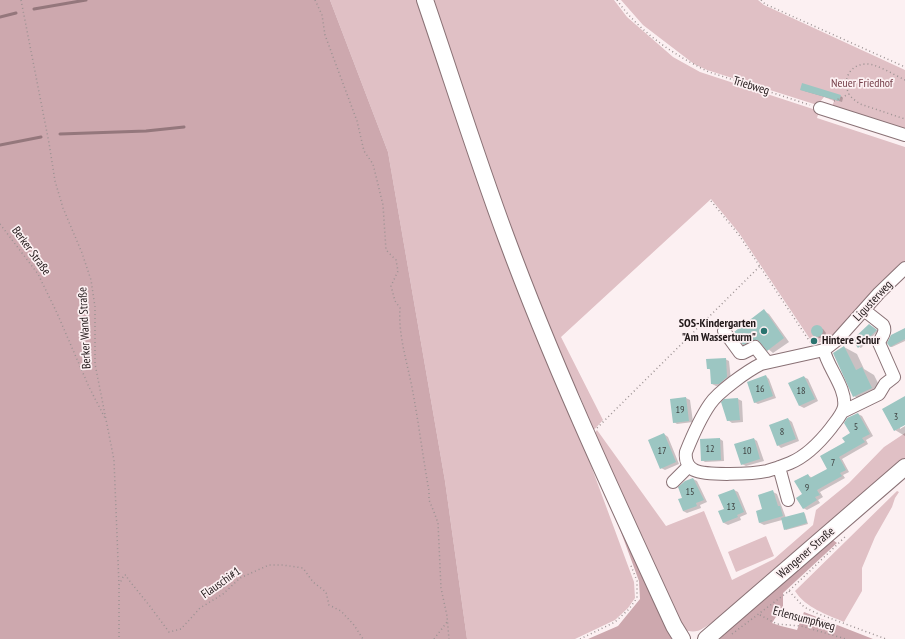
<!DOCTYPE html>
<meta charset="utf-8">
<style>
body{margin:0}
canvas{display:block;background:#fcf0f2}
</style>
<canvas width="905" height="639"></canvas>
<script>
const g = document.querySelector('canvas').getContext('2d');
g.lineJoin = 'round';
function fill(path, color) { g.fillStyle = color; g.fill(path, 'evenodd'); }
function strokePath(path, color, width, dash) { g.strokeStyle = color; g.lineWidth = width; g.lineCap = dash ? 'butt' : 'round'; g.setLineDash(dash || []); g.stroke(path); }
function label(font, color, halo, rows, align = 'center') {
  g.font = font + ' "PT Sans Narrow",sans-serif'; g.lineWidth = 3.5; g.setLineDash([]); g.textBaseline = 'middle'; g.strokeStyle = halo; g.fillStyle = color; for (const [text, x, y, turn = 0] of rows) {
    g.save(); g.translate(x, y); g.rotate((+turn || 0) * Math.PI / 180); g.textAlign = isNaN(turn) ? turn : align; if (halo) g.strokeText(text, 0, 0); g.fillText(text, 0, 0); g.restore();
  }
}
const green = new Path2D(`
 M330 0H419L634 582 635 598 628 608 615 620 575 639H467L445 481 388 152Z
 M430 0H614L627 17 642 30 673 57 700 72 819 111 817 118 905 147V263L879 287 830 338 814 345 739 233 711 199 561 337 603 420 592 432C586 412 581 391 567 376L526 275Z
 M621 0H758L764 5 905 70V131L832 107 834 101 824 97 820 102 814 104 707 70 694 64 643 25Z
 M597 430 666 526 704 511 732 580 774 559 813 525 816 510 849 483 884 447 905 433V458L714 621C702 629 696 636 681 628L592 436Z
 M897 491 899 492 895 498 892 507 875 537 862 568V591L844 622C826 614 806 608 795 591Z
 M766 536 774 556 736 572 728 552Z`);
const forest = new Path2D(`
 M0 0H330L388 152 445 481 467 639H0Z
 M607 494 671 636V639H588L618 626 640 599 639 581Z
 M830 538 837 543 783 593V606L772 623 781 626 797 630 804 612 873 639H716Z`);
const shadow = new Path2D(`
 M801 90 840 96 843 98 842 102Z
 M764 311 769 314 789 342 773 353 760 342 749 347 744 344Z
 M871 326 878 331 861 348 859 347Z
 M815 327 823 329 826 333 824 338H819L813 333V329Z
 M905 329V341L892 347H890Z
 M844 347 857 354 864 369 874 375 884 395 866 403 854 396Z
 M725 359 729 361 731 380 723 385 716 386 712 384 711 370 707 368Z
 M766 376 769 379 776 398 758 404 754 402Z
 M804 377 808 379 818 401 804 408 800 406 790 384Z
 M905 397V424L900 427V429L905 426V436L895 430Z
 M686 398 690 400 693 422 677 424 674 422 671 400Z
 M738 399 742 401 743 422 732 423 728 420Z
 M858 414 862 416 873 436 866 440 868 444 842 459 849 472 843 475 845 478 820 492 823 497 818 500 820 503 807 510 803 508V495L808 475 812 478 829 469 851 434Z
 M788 419 792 422 799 441 781 448 778 445Z
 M664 434 668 437 679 464 665 470 661 468Z
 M720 439 723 441 724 461 705 462 702 460Z
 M754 439 757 441 764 461 746 466 742 464Z
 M693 479 697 481 707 502 700 505 701 508 687 513 683 511V498Z
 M734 490 738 492 747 514 740 517 741 520 728 525 724 523 719 512 725 509Z
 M773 492 777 494 786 518 804 513 805 514 808 524 786 530 785 529 782 520 764 525 760 523 757 511 764 509Z`);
const stream = new Path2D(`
 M34 9 86 0
 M0 17 16 13
 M60 134 146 131 184 127
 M0 145 41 137`);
const building = new Path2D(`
 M802 83 841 95 839 101 800 90Z
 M764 309 784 338 767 351 758 340H754L743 345 734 332Z
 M869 324 877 330 858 348 852 340Z
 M811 331a6 6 0 1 1 12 0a6 6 0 1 1-12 0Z
 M905 328V339L890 347 887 343 891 335Z
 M844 346 856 370 862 367 872 388 853 397 833 353Z
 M726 358 727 377 719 384H711L710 369H707L706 359Z
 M766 375 773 396 754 403 747 382Z
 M804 376 815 399 799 406 788 383Z
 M905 396V425L894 431 882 409Z
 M686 397 689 421 673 423 670 399Z
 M738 398 740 420 727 421 721 402 724 399Z
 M858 413 870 434 862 438 865 442 839 457 846 470 840 473 842 476 817 490 820 495 815 497 817 500 803 509 796 498 802 494 794 481 808 474 810 478 827 469 820 456 845 442 842 438 850 433 844 423 847 418Z
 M788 418 796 439 777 446 769 425Z
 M664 433 676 462 660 469 648 440Z
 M720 438 721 460 701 461 700 439Z
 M754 438 760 459 741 465 734 444Z
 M693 478 704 500 696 503 697 506 683 511 678 499 682 498 678 487 685 481Z
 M734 489 744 512 737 515 738 517 723 523 718 511 724 509 718 495Z
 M773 490 778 506H780L783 516 759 523 756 511 762 509 758 495Z
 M804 512 807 523 784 530 781 518Z`);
const path = new Path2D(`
 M21 0 49 143 55 181 63 208 82 253 91 280 95 307V364L114 460 119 585V639
 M315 0 322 15 325 35 357 121 364 151 373 164 383 205 386 250 396 260 398 271 391 286 395 301 400 308C398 337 408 364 413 393 419 425 423 458 429 491V500L434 512 438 523 441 588 447 616 449 639
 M617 0C639 32 674 55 709 72L810 105
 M761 0 765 4 905 67
 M905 80C894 75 876 63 865 64 849 65 842 81 849 94 851 98 856 101 860 104L905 119
 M834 101 849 94
 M711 201 739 235 810 342
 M0 224 38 274 57 313 89 387 105 418
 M597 428 760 266
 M119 585 124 575H126L128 579 149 605 169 632 181 629 200 608 223 594 240 578 269 565H283L303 568 313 582 326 592 329 605 341 611 354 625 363 639
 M789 591 804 607 816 613 886 639
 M760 615 777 624 801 626 846 639
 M732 634 789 591 846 536
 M434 639 447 622
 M580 639 615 622 629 609 637 598V581L630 563`);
const minor = new Path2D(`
 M820 108 905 135
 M724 331 740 353H743L755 347 767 362
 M824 350C827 367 847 388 844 407 842 415 836 421 831 428 820 442 807 456 790 463 783 466 774 469 767 471 753 474 706 476 694 470 687 466 685 459 686 452 692 437 701 417 710 404 718 392 747 371 761 364Z
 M824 350 837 340 879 293 905 268
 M842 412 879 394 885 384 894 377 879 343C881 337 887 332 883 325L864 310
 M779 467 788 500
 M673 482 689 466`);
const major = new Path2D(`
 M425 0C452 79 477 159 506 237 555 370 615 498 674 626L682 639
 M706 639 905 467`);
const markers = [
 [764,331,4,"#2a736f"],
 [814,341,4,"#2a736f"]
];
const numberNames = [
 ["16",760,389],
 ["18",801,391],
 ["19",680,410],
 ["3",896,417],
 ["5",856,427],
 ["8",782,432],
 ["12",710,449],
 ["17",662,451],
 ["10",747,451],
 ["7",833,463],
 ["9",807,488],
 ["15",690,492],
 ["13",731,507]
];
const parkNames = [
 ["Neuer Friedhof",862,84]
];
const streetNames = [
 ["Triebweg",751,86,17],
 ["Berker Straße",31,251,54],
 ["Ligusterweg",873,301,-47],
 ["Berker Wand Straße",85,328,-93],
 ["Wangener Straße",806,553,-41],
 ["Flauschi#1",221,583,-35],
 ["Erlensumpfweg",804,619,15]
];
const poiNames = [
 ["SOS-Kindergarten",756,324],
 ["\"Am Wasserturm\"",756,338],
 ["Hintere Schur",822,341,"left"]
];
fill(green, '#e0c0c5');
fill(forest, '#cda8ae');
fill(shadow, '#0003');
strokePath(stream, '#94777c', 3);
fill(building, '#9cc6c2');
strokePath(minor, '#897175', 14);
strokePath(major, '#897175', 18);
strokePath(path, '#9c9293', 1.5, [1, 3]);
strokePath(minor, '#fff', 12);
strokePath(major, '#fff', 16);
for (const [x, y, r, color] of markers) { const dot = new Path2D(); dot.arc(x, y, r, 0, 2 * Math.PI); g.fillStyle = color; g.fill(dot); strokePath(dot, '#fcf0f2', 1.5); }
label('10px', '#404443', null, numberNames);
label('12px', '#76414b', '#fcf0f2', parkNames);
label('12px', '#211819', '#fcf0f2', streetNames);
label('bold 12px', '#211819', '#fcf0f2', poiNames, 'right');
</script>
